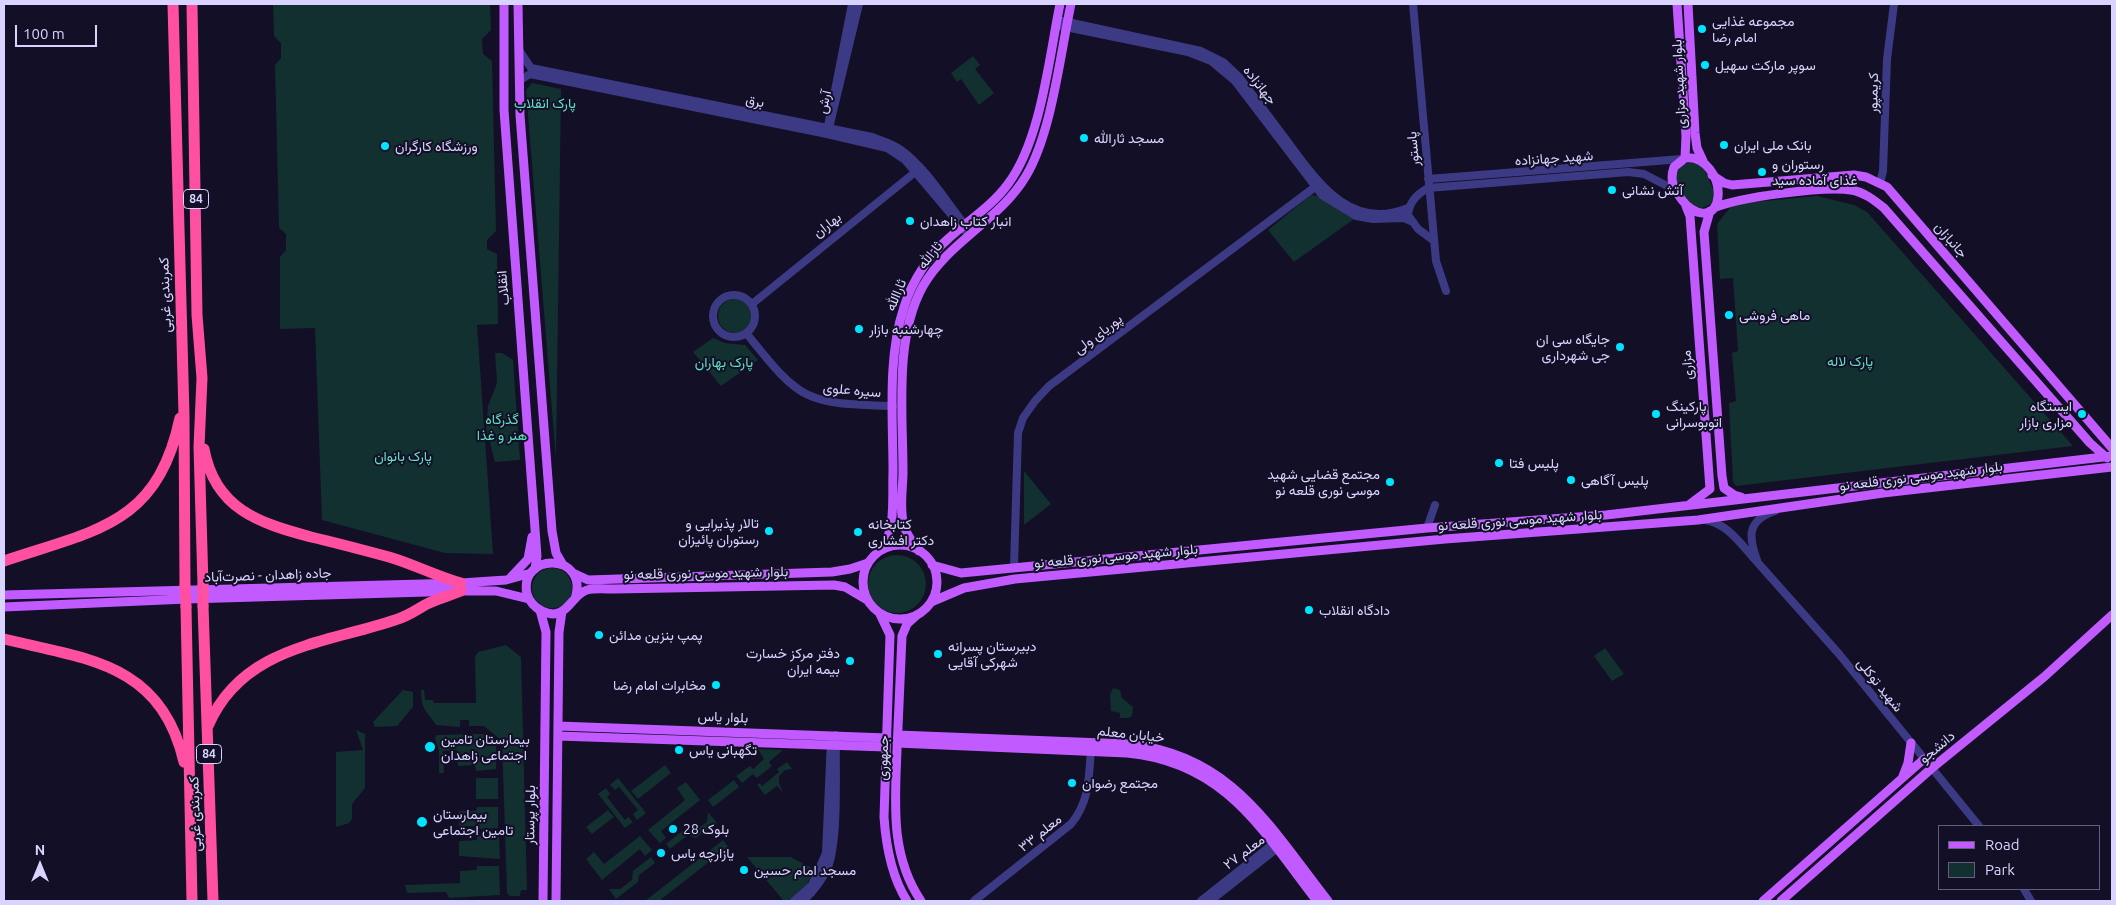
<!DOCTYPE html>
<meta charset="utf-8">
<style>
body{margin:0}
#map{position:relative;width:2116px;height:905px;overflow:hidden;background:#130f26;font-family:Ubuntu,sans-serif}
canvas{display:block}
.frame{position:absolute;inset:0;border:5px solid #d9d4ff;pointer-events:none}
.legend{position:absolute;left:1938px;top:825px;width:162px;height:65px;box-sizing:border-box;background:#130f26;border:1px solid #625e7d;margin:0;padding:6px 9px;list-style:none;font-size:15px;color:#d9d4ff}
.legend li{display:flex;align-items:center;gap:10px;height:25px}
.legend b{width:25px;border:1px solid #625e7d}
.north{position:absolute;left:15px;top:840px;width:50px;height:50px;-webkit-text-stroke:4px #130f26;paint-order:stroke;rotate:0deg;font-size:14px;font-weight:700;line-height:20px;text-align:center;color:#d9d4ff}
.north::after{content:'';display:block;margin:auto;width:18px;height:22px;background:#d9d4ff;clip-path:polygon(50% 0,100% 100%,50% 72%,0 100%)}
.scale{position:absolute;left:15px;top:25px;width:82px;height:22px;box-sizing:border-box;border:2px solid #d9d4ff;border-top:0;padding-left:6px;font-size:15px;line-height:18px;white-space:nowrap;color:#d9d4ff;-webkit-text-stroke:4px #130f26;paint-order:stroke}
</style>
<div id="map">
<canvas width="2116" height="905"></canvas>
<div class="frame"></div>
<ul class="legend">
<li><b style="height:6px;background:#c25bff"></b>Road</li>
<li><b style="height:14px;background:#12302f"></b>Park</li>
</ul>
<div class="north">N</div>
<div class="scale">100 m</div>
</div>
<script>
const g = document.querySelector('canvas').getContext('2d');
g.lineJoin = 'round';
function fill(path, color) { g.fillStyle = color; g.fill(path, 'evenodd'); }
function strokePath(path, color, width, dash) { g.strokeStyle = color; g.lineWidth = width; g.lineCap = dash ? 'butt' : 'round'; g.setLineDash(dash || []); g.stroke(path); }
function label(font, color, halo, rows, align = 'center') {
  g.font = font + ' Ubuntu,Vazirmatn,sans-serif'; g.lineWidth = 4; g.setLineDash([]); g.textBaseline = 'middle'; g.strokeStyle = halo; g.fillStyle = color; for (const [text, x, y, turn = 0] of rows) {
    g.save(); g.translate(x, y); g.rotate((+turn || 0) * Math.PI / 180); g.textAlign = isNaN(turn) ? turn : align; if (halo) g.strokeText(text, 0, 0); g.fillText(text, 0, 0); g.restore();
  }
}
const green = new Path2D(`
 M273 4H490L491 30 482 39 483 54 492 61 496 231 487 240V249L497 254 498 324 477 325 493 554 445 553 322 520 315 328 280 329V257L286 250V234L279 228 275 65 281 58V43L274 36Z
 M973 56 980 65 975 69 994 93 979 105 961 79 957 82 951 73Z
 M532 83 561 89 556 459 526 90Z
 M1695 162 1704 169 1715 193 1711 204 1702 208C1686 207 1678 188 1675 175L1683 164Z
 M1311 195C1323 195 1340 213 1354 219L1294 262 1268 230Z
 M1817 196 1854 205 1867 212 2073 446 1736 486 1733 482 1729 403 1736 401 1732 353 1738 351 1733 278 1720 279 1717 224 1733 204Z
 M718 316a17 17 0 1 1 34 0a17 17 0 1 1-34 0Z
 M713 338 725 343 745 345 758 360 721 386 693 352Z
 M495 353H502L513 360 520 460 495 462 486 428 488 406 497 383Z
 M1024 471 1051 504 1024 525Z
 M868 584a29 29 0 1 1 58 0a29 29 0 1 1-58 0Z
 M532 588a20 20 0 1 1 40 0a20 20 0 1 1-40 0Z
 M506 645 521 657 527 890H521L520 896H510L507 893 502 741 484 726H469V720H460V727L436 725C425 708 422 712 421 690H424L425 700H433L434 703H476L475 657 478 652Z
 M1605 648 1624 674 1612 681 1594 656Z
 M1113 688 1120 690 1122 698 1133 707 1132 716 1128 718H1120V713L1111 711 1110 695Z
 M403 690 413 692V707L397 726 375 727 373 722Z
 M356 730 365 734V788L352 804V819L349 823 336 827V752L363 750Z
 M483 734 496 745V769L476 771 475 765 458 766 457 750 443 751 444 773H439V751L435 738 437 735Z
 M758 749 783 750 769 762 772 766 757 778 753 774 742 783 736 776 750 766 753 769 764 759Z
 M787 762 792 769 785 770 779 776V783L783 793 777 786 765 795 757 785 760 783 762 786 779 772 777 769Z
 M665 765 671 773 638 799 631 791Z
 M476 778H498V799H476Z
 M618 778 646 813 637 820 633 814 638 810 619 787 615 790 610 785Z
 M734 780 739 787 713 807 708 800Z
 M686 782 700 800 661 831 666 838 660 843 648 830 685 800 677 788Z
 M606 788 610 794 607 797 625 820 628 817 633 822 625 828 598 794Z
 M477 807H498V828L477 829V826H459V811H476Z
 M608 810 614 817 592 834 586 827Z
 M708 812 717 823 696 838 688 835 670 849 666 844 686 828 694 831 707 822Z
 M477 836H499L500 859 459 856V841L477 840Z
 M640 836 652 850 645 856 640 849 602 880 586 859 594 852 604 864Z
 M723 840 728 847 659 901H645Z
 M651 857 655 863 639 875 638 882 616 899 609 889H620L632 880 633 871Z
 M747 857H791L815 870 807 884 789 900H783Z
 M477 866H499L500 895 449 898 446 892 407 893 405 885 460 883V871L477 870Z`);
const minor = new Path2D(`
 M1413 4 1436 261 1446 291
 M1063 21 1201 51 1223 62 1239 77C1255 98 1271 120 1287 141 1317 181 1350 232 1408 208
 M1056 25 1188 52 1211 61 1235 81 1322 195 1356 216 1373 219 1404 218 1413 222
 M519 50 531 68 872 137C882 141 892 143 901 150 926 168 945 200 965 225L969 234
 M519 81 530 74 827 134 887 148 905 160 965 231
 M827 131 852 4
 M828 132 859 4
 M1428 179 1682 159
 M1880 183 1883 171 1887 59 1894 4
 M1433 240 1418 229 1408 215C1409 202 1417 194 1428 188L1628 172 1644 174 1675 190
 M713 316a21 21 0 1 1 42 0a21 21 0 1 1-42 0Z
 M752 304 919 169
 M747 334C802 403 805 403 893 406
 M1705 520C1728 523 1743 547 1758 563 1749 539 1745 521 1775 511
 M1427 528 1435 505
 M1758 563 1839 654 1979 826
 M1014 567 1018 433 1023 418 1035 401 1049 386 1319 184
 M2024 889 2031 901
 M794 901 812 885 826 853 831 740
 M803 901C814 891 822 881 828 867 839 837 835 770 836 735
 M974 901 1071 824C1090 801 1089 776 1091 747
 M1201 901 1273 844 1279 842
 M1210 901 1276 849 1280 843`);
const major = new Path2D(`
 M504 4V110L537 556 535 569
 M518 4 520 115 552 531 556 553 563 565
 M1677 4 1686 136 1685 158
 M1688 4 1695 133 1697 148 1703 161
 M1685 158C1705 155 1720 178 1718 197 1715 222 1692 214 1682 200 1674 189 1669 181 1674 167Z
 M1712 175 1724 183 1732 185 1854 175 1866 177 1887 187 2112 448
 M1686 206 1690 216 1710 489 1690 504
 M1714 208C1739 197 1824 186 1851 190 1864 192 1874 200 1884 208L2090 443 2107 458
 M1710 211 1704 232 1722 476 1724 488 1734 495 1741 497
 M863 582a37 37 0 1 1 74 0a37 37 0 1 1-74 0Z
 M882 550C896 527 892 498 893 472 893 418 887 358 904 307 912 281 929 255 949 238 969 220 992 206 1008 184 1041 140 1049 58 1060 4
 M919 551C913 543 906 535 904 525 899 510 903 488 903 472 903 414 894 338 923 286 949 241 1000 220 1026 176 1052 132 1060 55 1071 4
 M932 565 961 573 1427 528 1606 515 2112 456
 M573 573 588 580 832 572 850 569 868 563
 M511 577 528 559 532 537
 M4 595 461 583 506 580 531 573
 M575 599C590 552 518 552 527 594 529 601 535 608 542 611 567 623 570 595 587 590 595 588 606 589 614 589L834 585 845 587 867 600
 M931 602 964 588 1015 579 1445 539 1698 520 1883 493 2112 467
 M4 607 187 599 461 591H496L529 599
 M540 610 546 632 543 901
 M880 614 890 635 884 817C886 846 891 876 907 901
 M917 615 907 624 902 636C900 674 899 712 897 750 895 804 890 855 921 901
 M558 726 887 738
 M898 735 1128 744C1232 755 1269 826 1328 901
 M558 736 886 747
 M897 743 1127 753C1225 762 1262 830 1317 901
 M1903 776 1908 763 1911 743
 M556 901 559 632 562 611
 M1763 901 1924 759
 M1781 901 1932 768 2044 677 2112 615`);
const highway = new Path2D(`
 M173 4 184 415 185 586
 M192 4 197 315 202 378 199 447 203 585
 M204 449C215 509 259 523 311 537 337 543 363 550 389 557 413 564 436 576 461 583
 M4 561C95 530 157 526 180 418
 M203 606 213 901
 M186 607 192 901
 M4 639C87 659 161 663 184 762
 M208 726C242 647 323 644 395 620 406 617 415 611 425 605 436 599 449 596 461 591`);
const highwayBridge = new Path2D(`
 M203 585V606
 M185 586 186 607`);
const markers = [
 [1702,29,5,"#00e5ff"],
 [1705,65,5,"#00e5ff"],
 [1084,138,5,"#00e5ff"],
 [1724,145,5,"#00e5ff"],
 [385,146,5,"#00e5ff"],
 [1762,172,5,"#00e5ff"],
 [1612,190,5,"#00e5ff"],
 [910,221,5,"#00e5ff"],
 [1729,315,5,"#00e5ff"],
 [859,329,5,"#00e5ff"],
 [1620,347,5,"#00e5ff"],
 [1656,414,5,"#00e5ff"],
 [2082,414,5,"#00e5ff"],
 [1499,463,5,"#00e5ff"],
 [1571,480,5,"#00e5ff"],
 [1390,482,5,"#00e5ff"],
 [769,531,5,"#00e5ff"],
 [858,532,5,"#00e5ff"],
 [1309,610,5,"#00e5ff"],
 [599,635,5,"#00e5ff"],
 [938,654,5,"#00e5ff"],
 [850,661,5,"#00e5ff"],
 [716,685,5,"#00e5ff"],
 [430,747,6,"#00e5ff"],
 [679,750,5,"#00e5ff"],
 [1072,783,5,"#00e5ff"],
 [422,822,6,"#00e5ff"],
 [673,829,5,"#00e5ff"],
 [661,853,5,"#00e5ff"],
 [744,870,5,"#00e5ff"]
];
const shields = [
 [196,199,25],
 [209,754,25]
];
const shieldNames = [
 ["84",196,199],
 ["84",209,754]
];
const poiNames = [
 ["مجموعه غذایی",1712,21],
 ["امام رضا",1712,37],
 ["سوپر مارکت سهیل",1715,65],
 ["مسجد ثارالله",1094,138],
 ["بانک ملی ایران",1734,145],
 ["ورزشگاه کارگران",395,146],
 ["رستوران و",1772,164],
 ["غذای آماده سید",1772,180],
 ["آتش نشانی",1622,190],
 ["انبار کتاب زاهدان",920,221],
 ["ماهی فروشی",1739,315],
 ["چهارشنبه بازار",869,329],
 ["جایگاه سی ان",1610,339,"right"],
 ["جی شهرداری",1610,355,"right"],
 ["پارکینگ",1666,406],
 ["اتوبوسرانی",1666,422],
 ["ایستگاه",2072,406,"right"],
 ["مزاری بازار",2072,422,"right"],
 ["پلیس فتا",1509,463],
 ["مجتمع قضایی شهید",1380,474,"right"],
 ["موسی نوری قلعه نو",1380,490,"right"],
 ["پلیس آگاهی",1581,480],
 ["تالار پذیرایی و",759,523,"right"],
 ["رستوران پائیزان",759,539,"right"],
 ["کتابخانه",868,524],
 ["دکتر افشاری",868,540],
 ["دادگاه انقلاب",1319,610],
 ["پمپ بنزین مدائن",609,635],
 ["دبیرستان پسرانه",948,646],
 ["شهرکی آقایی",948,662],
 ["دفتر مرکز خسارت",840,653,"right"],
 ["بیمه ایران",840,669,"right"],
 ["مخابرات امام رضا",706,685,"right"],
 ["بیمارستان تامین",441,739],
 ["اجتماعی زاهدان",441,755],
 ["تگهبانی یاس",689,750],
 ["مجتمع رضوان",1082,783],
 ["بیمارستان",433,814],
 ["تامین اجتماعی",433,830],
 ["بلوک 28",683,829],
 ["یازارچه یاس",671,853],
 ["مسجد امام حسین",754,870]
];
const streetNames = [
 ["بلوار شهید مزاری",1679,84,-93],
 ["جهانزاده",1260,85,52],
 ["کریمپور",1873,93,-89],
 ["برق",755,101,11],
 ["آرش",824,102,-77],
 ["پاستور",1413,149,-95],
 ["شهید جهانزاده",1554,158,-4],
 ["بهاران",827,225,-38],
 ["جانبازان",1951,240,49],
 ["ثارالله",930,255,-52],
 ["انقلاب",503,288,-95],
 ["کمربندی غربی",165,295,-92],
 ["ثاراالله",896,295,-68],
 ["پوریای ولی",1098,334,-37],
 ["مزاری",1687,365,-94],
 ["سیره علوی",852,390,5],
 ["بلوار شهید موسی نوری قلعه نو",1921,476,-7],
 ["بلوار شهید موسی نوری قلعه نو",1520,520,-4],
 ["بلوار شهید موسی نوری قلعه نو",1116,556,-5],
 ["بلوار شهید موسی نوری قلعه نو",706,573,-1],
 ["جاده زاهدان - نصرت‌آباد",268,575,-2],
 ["شهید توکلی",1880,685,51],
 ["بلوار یاس",723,717,2],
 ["خیابان معلم",1131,734,6],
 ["دانشجو",1937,747,-40],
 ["جمهوری",883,758,-88],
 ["کمربندی غربی",195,814,-92],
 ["بلوار پرستار",530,815,-89],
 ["معلم ۳۳",1040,833,-39],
 ["معلم ۲۷",1244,852,-37]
];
const parkNames = [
 ["پارک انقلاب",545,103],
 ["پارک لاله",1850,361],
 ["پارک بهاران",724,362],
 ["گذرگاه",502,419],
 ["هنر و غذا",502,435],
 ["پارک بانوان",403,456]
];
fill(green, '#12302f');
strokePath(minor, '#3d3a85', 8);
strokePath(major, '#c25bff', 9);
strokePath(highway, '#ff4fa3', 11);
strokePath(highwayBridge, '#ff4fa3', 11);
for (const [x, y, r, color] of markers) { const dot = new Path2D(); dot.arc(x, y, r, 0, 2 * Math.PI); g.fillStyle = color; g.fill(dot); strokePath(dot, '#130f26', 2); }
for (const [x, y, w] of shields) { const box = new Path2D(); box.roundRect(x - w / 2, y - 9.5, w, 19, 4); g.fillStyle = '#130f26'; g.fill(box); strokePath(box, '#d9d4ff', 1); }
label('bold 12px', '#d9d4ff', null, shieldNames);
label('14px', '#d9d4ff', '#130f26', poiNames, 'left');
label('14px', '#d9d4ff', '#130f26', streetNames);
label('14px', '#5fe0c0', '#130f26', parkNames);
</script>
